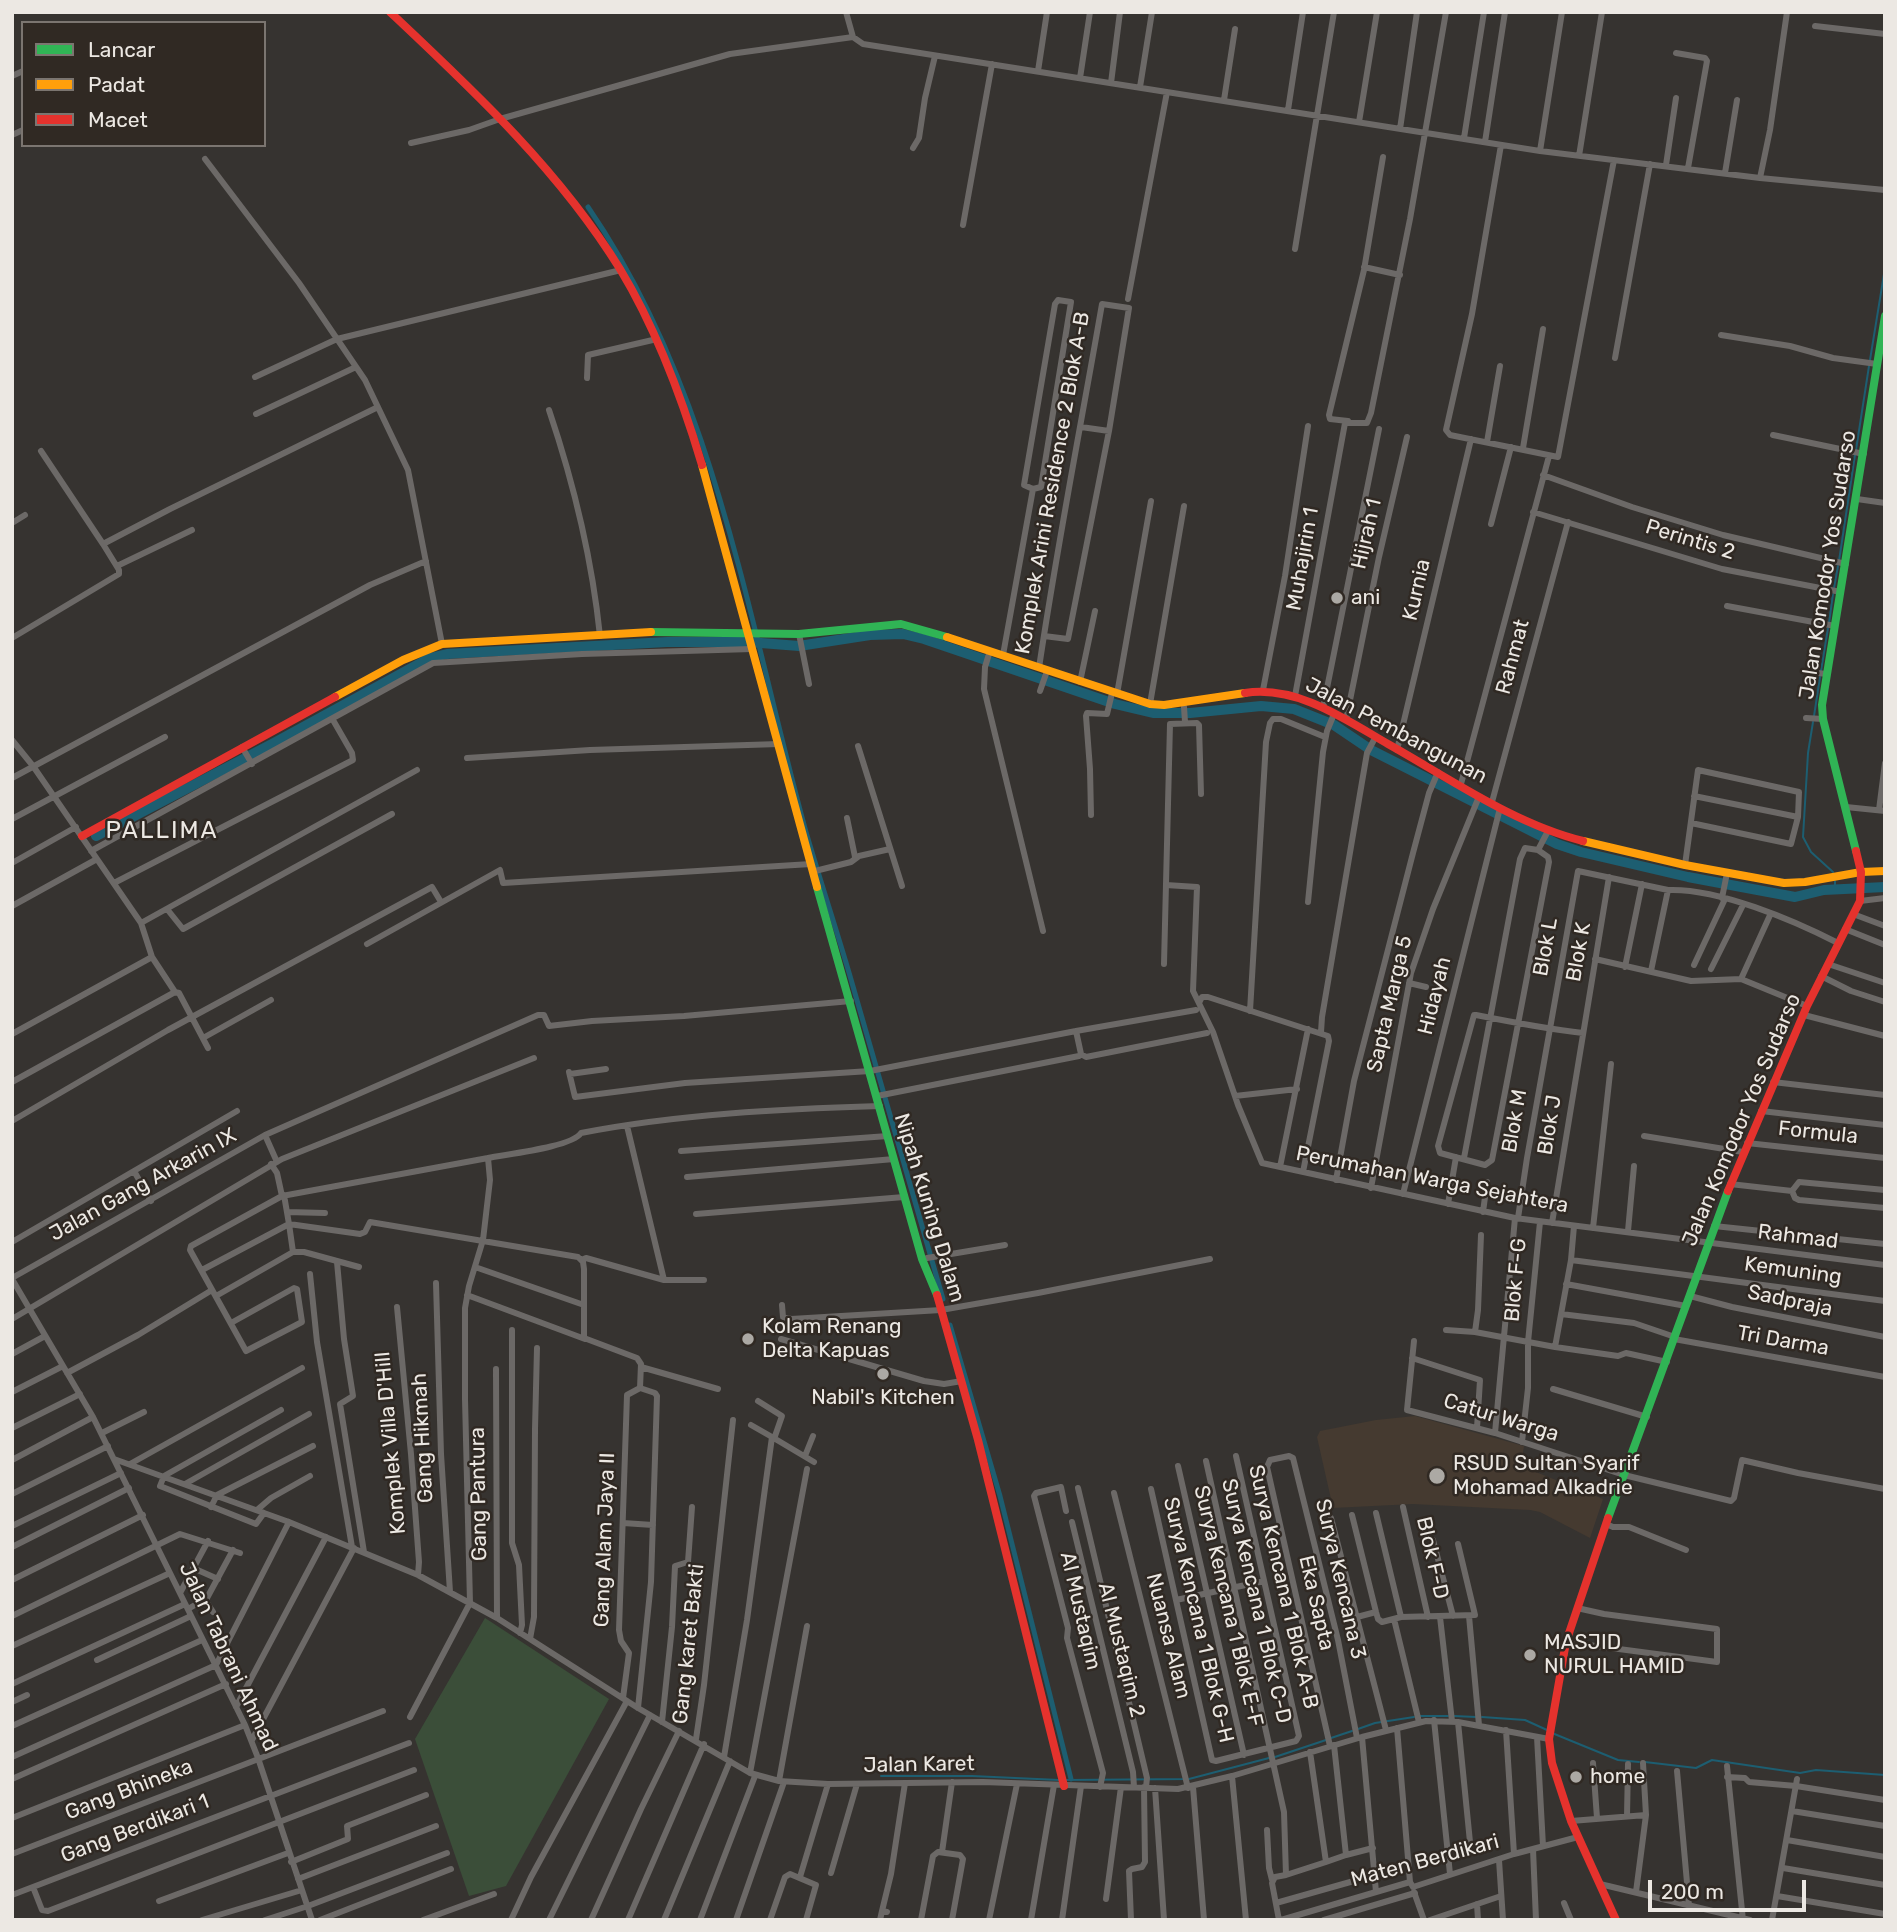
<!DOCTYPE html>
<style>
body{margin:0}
#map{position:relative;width:1897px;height:1932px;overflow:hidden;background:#363330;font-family:Rubik,sans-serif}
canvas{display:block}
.frame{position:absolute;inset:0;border:14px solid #ece8e3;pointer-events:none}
.legend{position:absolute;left:21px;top:21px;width:245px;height:126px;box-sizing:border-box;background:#302923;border:2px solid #7b7570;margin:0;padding:9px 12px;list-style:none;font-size:21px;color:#ece8e3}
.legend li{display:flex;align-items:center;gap:14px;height:35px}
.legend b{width:35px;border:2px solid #7b7570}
.scale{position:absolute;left:1648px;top:1880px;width:158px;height:32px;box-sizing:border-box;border:4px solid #ece8e3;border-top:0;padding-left:9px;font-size:21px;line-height:24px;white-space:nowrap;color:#ece8e3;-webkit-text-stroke:5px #302923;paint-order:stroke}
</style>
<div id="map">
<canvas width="1897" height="1932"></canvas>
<div class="frame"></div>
<ul class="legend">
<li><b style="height:9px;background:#30b455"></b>Lancar</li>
<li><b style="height:9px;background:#ff9f0a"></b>Padat</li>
<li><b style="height:9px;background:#e5322d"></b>Macet</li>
</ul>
<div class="scale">200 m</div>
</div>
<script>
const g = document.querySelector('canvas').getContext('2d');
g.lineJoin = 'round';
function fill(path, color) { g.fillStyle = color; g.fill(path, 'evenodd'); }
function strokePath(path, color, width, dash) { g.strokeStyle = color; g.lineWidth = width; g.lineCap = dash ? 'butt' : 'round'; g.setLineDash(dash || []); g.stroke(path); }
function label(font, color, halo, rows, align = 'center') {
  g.font = font + ' Rubik,sans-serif'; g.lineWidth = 5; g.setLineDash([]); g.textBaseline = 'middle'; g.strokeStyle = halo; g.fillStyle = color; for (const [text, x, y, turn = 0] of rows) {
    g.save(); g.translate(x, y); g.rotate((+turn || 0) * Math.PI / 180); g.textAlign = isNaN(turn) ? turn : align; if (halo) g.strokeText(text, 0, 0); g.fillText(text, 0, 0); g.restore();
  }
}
const built = new Path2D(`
 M1415 1416 1524 1446 1521 1466 1603 1499 1590 1538 1540 1512 1530 1510 1413 1504 1333 1508 1317 1437 1320 1431 1376 1420Z`);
const green = new Path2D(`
 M485 1618 609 1699 506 1886 469 1896 415 1739Z`);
const stream = new Path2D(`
 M1870 360 1885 268
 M1856 450 1869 366
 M1839 561 1855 455
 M1834 588 1838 566
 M1829 623 1833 594
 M1821 671 1828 628
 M1814 716 1820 677
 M1813 722 1808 753 1803 837 1811 852 1833 872
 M1835 881V889
 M1419 1716H1448
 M1454 1716 1476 1717
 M1482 1717 1525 1720 1547 1730
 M1358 1729 1375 1723 1414 1717
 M1552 1733 1618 1760 1639 1762
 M1331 1738 1352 1731
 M1275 1757 1326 1740
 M1645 1762 1696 1768 1712 1760 1800 1773 1816 1770 1885 1775
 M881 1776H972L1059 1780
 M1064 1780 1189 1779 1269 1758`);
const canal = new Path2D(`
 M588 207C715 392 748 620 806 832 820 880 836 928 850 976 881 1084 912 1191 943 1299
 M950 1325 1000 1496 1071 1779`);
const river = new Path2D(`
 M96 836 274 743 430 658 447 654 667 642H748L799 646 870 635 903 634 924 639 1115 704 1153 713H1190L1261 706 1294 709 1334 725 1371 750 1557 844 1581 852 1688 877 1795 897 1824 890 1885 887`);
const street = new Path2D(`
 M846 12 853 37 863 44 1540 151 1760 178 1885 190
 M1815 26 1885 34
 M1676 53 1705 58 1707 61 1688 168
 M1038 71 1047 12
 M12 76 23 71
 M1080 78 1090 12
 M1111 83 1120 12
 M1140 87 1152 12
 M1224 100 1235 29
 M1288 110 1303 12
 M1359 122 1377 12
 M1400 129 1417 12
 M12 135 23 130
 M1464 138 1484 12
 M1485 142 1505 12
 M411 143 469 130 500 119 730 54 853 37
 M1501 145 1472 314 1446 430 1450 435 1558 457 1614 160
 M913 148 919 138 925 98 935 56
 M1540 151 1562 12
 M1579 156 1602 12
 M205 159 299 283 365 380 408 470 442 644
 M1666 165 1676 98
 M1725 173 1737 100
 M1760 178 1770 130 1787 12
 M963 225 992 64
 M1295 249 1334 12
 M1364 267 1400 275
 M1128 299 1167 92
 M1721 335 1790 346 1833 358 1877 364
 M1615 358 1650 164
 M255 377 337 339 621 270
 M587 378 588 355 657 339
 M549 410C574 484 592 559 600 636
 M256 414 356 367
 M1348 421 1330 419 1329 415 1364 270 1383 157
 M1081 427 1109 431
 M1773 435 1864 454
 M1487 442 1500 366
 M1523 448 1543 329
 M41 451 103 544
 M1543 475 1632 507 1723 535 1846 564
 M1857 499 1885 503
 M1533 512 1722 569 1841 592
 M12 523 25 515
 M1491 524 1511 447
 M117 566 192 530
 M1727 606 1835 626
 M799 634 809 684
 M12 638 119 574V570L103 544 170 509 378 407
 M989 654 985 667 984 689 1043 931
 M1003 655 1033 489 1041 487 1071 302 1058 300 1055 304 1024 485 1033 489
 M1039 668C1057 546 1081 425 1102 304L1129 308 1109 431 1068 639 1044 636
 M1808 672 1827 674
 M1080 682 1095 611
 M1263 690 1285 576 1308 426
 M1040 691 1047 671
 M1117 694 1151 501
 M1295 696 1345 423H1367L1371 413 1410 219 1446 12
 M1150 704 1184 506
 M1184 707 1185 722
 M1323 708 1379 429
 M1806 718 1823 719
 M1346 720 1379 557 1407 437
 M12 740 33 766 141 923 152 957 175 992
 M858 746 902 886
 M242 747 252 764
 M1397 750 1471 439
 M467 758 590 750 779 744
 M12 778 370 585 426 561
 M1461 784 1549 456
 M1694 796 1798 817
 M1492 802 1568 522
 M1846 807 1885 811
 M1879 810 1885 763
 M1091 815 1090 769 1086 716 1087 713 1107 714 1112 693
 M847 818 855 857
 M12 819 165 737
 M1538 850 1548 831
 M91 851 433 663 582 654 752 649
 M12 863 76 827
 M1685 865 1698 770 1799 792 1798 817 1791 844 1691 823
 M815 871 851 862 859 856 890 849
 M114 883 353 760 352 753 333 720
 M1166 885 1197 887 1193 991 1213 1032 1238 1105 1262 1163 1515 1218 1885 1265
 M1722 898 1727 873
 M1860 901 1885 898
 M1308 902 1323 752 1327 731 1334 714
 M12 906 97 859
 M167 909 183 929 392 814
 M1853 914 1885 926
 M141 923 417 770
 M1845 929 1885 945
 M367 944 500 870 503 883 811 864
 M1595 959 1691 981 1741 979 1807 1006
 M1164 964 1170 724 1197 723 1199 725 1201 794
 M1828 964 1885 983
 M1694 965 1725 899
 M1625 967 1642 884
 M1711 969 1743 905
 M1651 971 1668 890
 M1821 976 1851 991 1885 1002
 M1741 979 1771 913
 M1409 983 1426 987
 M1199 1003 1202 997H1208L1328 1036 1329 1041 1303 1172
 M1250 1011 1266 742 1270 723 1273 719H1281L1325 737
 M1804 1015 1885 1036
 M1076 1031 1081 1054 1086 1057 1207 1033
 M1321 1032 1322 1017 1362 782 1367 753 1375 738
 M12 1034 152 957
 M203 1038 271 1000
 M569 1072 575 1097 685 1083 870 1071 1076 1031 1196 1010
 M570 1074 606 1069
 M12 1082 175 992 179 993 208 1048
 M1773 1082 1885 1095
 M877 1096 1079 1056
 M1235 1096 1297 1089
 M1761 1111 1885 1125
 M12 1121 168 1030 432 887 441 902
 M627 1126 664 1280
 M265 1135 277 1162
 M1644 1136 1743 1152
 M1747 1143 1885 1158
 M681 1151 888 1136
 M488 1158C507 1154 572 1147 581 1133 679 1114 780 1109 880 1106
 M1464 1158 1520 859 1525 848 1538 850 1548 857 1549 862 1492 1160 1485 1165 1440 1153 1438 1146 1474 1015H1476C1511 1022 1547 1029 1583 1033
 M271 1164 277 1173 282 1196
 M1280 1167 1308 1029
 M134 1171 151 1201
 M687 1177 894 1159
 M1336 1180 1354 1081 1413 853 1429 793 1438 772
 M1730 1184 1792 1191 1795 1198 1799 1200 1885 1208
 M1371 1188 1411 973 1433 909 1478 799
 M1792 1191 1799 1182 1885 1190
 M1403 1194 1499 812
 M284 1195 289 1224 360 1234 365 1232 370 1222 578 1257 583 1262 584 1269V1338L637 1358 641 1364 640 1388
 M1448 1204 1456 1157
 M287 1212 325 1213
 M1483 1212 1487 1182
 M696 1214 904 1197
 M1518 1218 1527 1158 1578 871 1668 890C1718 888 1793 920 1838 943
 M1552 1223 1609 877
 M1714 1226 1885 1244
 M1593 1228 1611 1064
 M1628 1231 1634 1166
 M12 1242 237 1111
 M927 1258 1005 1245
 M581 1260 586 1258 664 1280H704
 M1571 1260 1885 1301
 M337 1262 344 1339 353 1396 340 1404 364 1552
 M475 1267 584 1305
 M202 1270 289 1224 293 1252
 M310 1274 317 1342 352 1547
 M12 1278 265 1135 538 1015H544L549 1026 592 1021 684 1016 851 1001
 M12 1279 93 1417 245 1725 258 1758 312 1920
 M436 1283 441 1454 450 1592
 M1566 1284 1686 1306
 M467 1295 585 1339
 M216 1296 293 1252H304L359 1267
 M1690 1296 1732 1307 1885 1337
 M782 1305 783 1317 791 1319 941 1310 1038 1293 1210 1259
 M397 1307 411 1454 419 1562 418 1575
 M1561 1314 1634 1323 1675 1337
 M12 1319 282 1159 534 1058
 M231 1323 294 1288 297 1289 302 1322 246 1351 190 1250 191 1246 282 1196 488 1158 490 1180 483 1240 469 1286 465 1308V1399L470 1603 410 1717
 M512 1330V1543L519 1565 522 1625 520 1633
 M1446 1330 1475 1332 1555 1347 1571 1260 1574 1226
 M1475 1332 1478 1310 1481 1235
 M781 1339 924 1381 944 1384 962 1381
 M1674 1339 1885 1377
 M1414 1341 1407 1410 1495 1433 1624 1475 1731 1501 1734 1498 1742 1460 1798 1473 1885 1489
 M1555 1347 1618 1356 1626 1353 1667 1362
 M12 1354 45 1336
 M1412 1358 1480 1380 1477 1428
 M641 1367 718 1389
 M496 1369 497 1618
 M67 1373 138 1335 212 1290
 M1553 1389 1647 1417
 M12 1392 63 1366
 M758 1401 782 1416 774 1439
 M751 1425 772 1437
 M12 1428 80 1394
 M102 1433 144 1412
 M1495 1433 1515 1218
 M1522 1442 1528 1388V1342L1540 1222
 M805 1456 813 1436
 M114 1459 289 1522 418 1575 497 1618 638 1708 750 1773 779 1781 828 1784 983 1782 1178 1789 1232 1776 1362 1737 1426 1721 1458 1722 1549 1739
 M12 1460 93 1417
 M1206 1461 1284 1812 1286 1875 1275 1877 1272 1883 1279 1920
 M130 1464 302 1368
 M1178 1466 1244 1755
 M185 1484 309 1414
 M1078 1488 1147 1778 1146 1787
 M1151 1489 1212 1760 1216 1761 1296 1741 1299 1736 1236 1456
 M1114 1493 1188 1788
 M12 1494 108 1446
 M211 1507 217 1495 313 1446
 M1403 1507 1428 1617
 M257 1510 271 1498 310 1476
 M1066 1511 1061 1487 1036 1493 1034 1496 1068 1628 1067 1638 1103 1773 1100 1787
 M264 1513 256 1524 160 1486 164 1476 281 1410
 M1352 1515 1376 1612 1378 1619 1382 1622 1401 1617 1376 1513
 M1331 1518 1386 1730
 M1072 1522 1133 1772 1134 1787
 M623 1523 653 1525
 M1606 1524 1613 1527H1629L1686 1550
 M12 1526 121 1473
 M1433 1540 1453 1616
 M12 1547 129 1488
 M193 1568 218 1579
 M12 1580 143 1515
 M180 1593 208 1541
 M205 1600 213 1612
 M1176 1600 1264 1581
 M188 1609 207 1598 233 1550
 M12 1616 180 1534 240 1553
 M1469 1616 1479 1725
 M1357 1617 1376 1612
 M1401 1617 1475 1615 1458 1544
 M1440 1617 1452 1721
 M1394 1619 1419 1722
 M530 1639 534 1617 535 1429 537 1348
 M1566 1642 1717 1662V1629L1604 1614 1577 1608
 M12 1646 170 1573
 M97 1660 191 1616
 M12 1684 185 1604
 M623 1698 629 1653 621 1641 619 1630 627 1395 640 1388
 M12 1702 27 1695
 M236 1707 326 1537
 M638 1708 651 1582 657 1396 655 1393 640 1388
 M1434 1720 1450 1874
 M662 1722 672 1627 675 1566 688 1562 692 1507
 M1458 1722 1470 1842
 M12 1726 202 1640
 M1397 1728 1410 1882
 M1506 1730 1514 1854
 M1362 1737 1376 1892
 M1537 1737 1543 1846
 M696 1739 704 1685 733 1420
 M252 1740 354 1548
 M1334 1745 1346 1855 1373 1848
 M1330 1746 1267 1467 1270 1460 1289 1456 1293 1458 1338 1640 1357 1738
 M1310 1752 1326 1862 1346 1855
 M12 1757 216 1665 289 1522
 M724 1757 747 1620 772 1437 814 1462
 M1593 1763 1597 1818
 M1727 1766 1743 1920
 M1677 1771 1689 1905
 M750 1773 807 1469
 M1232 1776 1246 1920
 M1727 1777 1745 1778 1749 1782 1796 1786 1885 1800
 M12 1779 226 1684
 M779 1781 807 1626
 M1193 1787 1204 1920
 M1155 1788 1164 1920
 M1792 1811 1885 1826
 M1627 1816 1628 1764
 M12 1818 245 1725
 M1571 1821 1646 1815
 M1267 1830 1269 1868 1272 1880
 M1787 1840 1885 1857
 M1533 1849 1536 1920
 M942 1852 952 1782
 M12 1854 383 1711
 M1499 1860 1503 1920
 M291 1862 348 1839 347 1826 426 1795
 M1783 1868 1885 1885
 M831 1873 857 1784
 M1286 1875 1326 1862
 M800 1877 828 1784
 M298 1879 436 1826
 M1600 1884 1750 1920
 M33 1887 42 1910 48 1911 414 1770
 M1414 1892 1424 1920
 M1636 1892 1646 1815 1643 1763
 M12 1895 409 1743
 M1777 1896 1885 1914
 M1106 1899 1121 1787
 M159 1901 288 1853
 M1276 1903 1375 1875
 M1564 1903 1571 1920
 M1477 1904 1478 1920
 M882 1911 891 1874 905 1783
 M202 1920 302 1890
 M265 1920 308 1906 447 1853
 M320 1920 451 1869
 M423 1920 494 1894
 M511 1920 531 1877 627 1701
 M549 1920 650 1715
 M591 1920 641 1809 679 1731
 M628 1920 704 1744
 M664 1920 730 1761
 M700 1920 755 1776
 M736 1920 784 1782
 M770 1920 785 1877 790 1874 816 1885 806 1920
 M880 1920 882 1911 887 1912
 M921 1920 933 1856 938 1852 960 1855 963 1859 952 1920
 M989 1920 1017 1784
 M1031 1920 1054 1785
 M1062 1920 1081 1786
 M1131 1920 1129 1871 1132 1869 1142 1867 1145 1862 1144 1787
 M1281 1920 1410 1882 1413 1887 1514 1854 1578 1837
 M1324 1920 1415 1893
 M1430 1920 1501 1896
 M1772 1920 1797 1779`);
const fast = new Path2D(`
 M651 632 799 634 901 624 947 637
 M1856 851 1823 719 1822 705 1885 316
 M817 887 922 1259 937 1295
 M1608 1518 1728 1191`);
const slow = new Path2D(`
 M702 465 817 887
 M947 637 1150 704 1164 705 1245 693
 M335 697 403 660 442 644 651 632
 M1583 841 1685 865 1784 883 1805 882 1861 872 1885 871`);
const jam = new Path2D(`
 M390 12C474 91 559 170 620 269 657 330 682 398 702 465
 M1245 693C1296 685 1345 719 1388 744 1449 778 1514 824 1583 841
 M82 836 335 697
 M1728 1191 1807 1006 1860 901 1861 872 1856 851
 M937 1295 978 1440 1064 1786
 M1608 1518 1566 1642 1549 1739 1552 1763 1571 1821 1616 1920`);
const markers = [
 [1337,598,7,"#aca9a4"],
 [748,1339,7,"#aca9a4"],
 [883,1374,7,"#aca9a4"],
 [1437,1476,9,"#aca9a4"],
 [1530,1655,7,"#aca9a4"],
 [1576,1777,7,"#aca9a4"]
];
const streetNames = [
 ["Komplek Arini Residence 2 Blok A-B",1053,483,-80],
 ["Hijrah 1",1367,534,-77],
 ["Perintis 2",1690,540,17],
 ["Muhajirin 1",1303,559,-80],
 ["Jalan Komodor Yos Sudarso",1828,565,-81],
 ["Kurnia",1417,590,-77],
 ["Rahmat",1513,657,-75],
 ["Jalan Pembangunan",1396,731,28],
 ["Blok L",1546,947,-80],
 ["Blok K",1579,952,-80],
 ["Hidayah",1435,996,-76],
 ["Sapta Marga 5",1390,1004,-77],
 ["Jalan Komodor Yos Sudarso",1742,1120,-67],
 ["Blok M",1515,1121,-80],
 ["Blok J",1550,1125,-81],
 ["Formula",1818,1133,6],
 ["Perumahan Warga Sejahtera",1432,1180,11],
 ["Jalan Gang Arkarin IX",143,1185,-29],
 ["Nipah Kuning Dalam",929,1208,73],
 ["Rahmad",1798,1237,7],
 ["Kemuning",1793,1271,8],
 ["Blok F-G",1516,1280,-85],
 ["Sadpraja",1790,1301,12],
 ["Tri Darma",1783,1341,10],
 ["Catur Warga",1501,1418,17],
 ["Gang Hikmah",423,1438,-93],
 ["Komplek Villa D'Hill",391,1443,-95],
 ["Gang Pantura",479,1494,-91],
 ["Gang Alam Jaya II",605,1540,-88],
 ["Blok F-D",1432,1558,77],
 ["Surya Kencana 3",1340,1579,77],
 ["Surya Kencana 1 Blok A-B",1283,1587,77],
 ["Surya Kencana 1 Blok C-D",1256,1601,77],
 ["Eka Sapta",1316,1603,77],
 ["Surya Kencana 1 Blok E-F",1228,1606,77],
 ["Al Mustaqim",1080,1611,77],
 ["Surya Kencana 1 Blok G-H",1198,1620,77],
 ["Nuansa Alam",1168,1636,76],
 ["Gang karet Bakti",689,1644,-84],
 ["Al Mustaqim 2",1121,1650,76],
 ["Jalan Tabrani Ahmad",228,1657,65],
 ["Jalan Karet",919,1765,-1],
 ["Gang Bhineka",129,1790,-21],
 ["Gang Berdikari 1",135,1829,-21],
 ["Maten Berdikari",1425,1861,-15]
];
const poiNames = [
 ["ani",1351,598],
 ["Kolam Renang",762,1327],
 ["Delta Kapuas",762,1351],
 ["Nabil's Kitchen",883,1398,"center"],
 ["RSUD Sultan Syarif",1453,1464],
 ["Mohamad Alkadrie",1453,1488],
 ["MASJID",1544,1643],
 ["NURUL HAMID",1544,1667],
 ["home",1590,1777]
];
const quarterNames = [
 ["PALLIMA",162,831]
];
fill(built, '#453a30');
fill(green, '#3b4e39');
strokePath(stream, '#1d5e71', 2);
strokePath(canal, '#1d5e71', 5);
strokePath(river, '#1d5e71', 10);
strokePath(street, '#6c6967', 6);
strokePath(fast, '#30b455', 8);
strokePath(slow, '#ff9f0a', 8);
strokePath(jam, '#e5322d', 8);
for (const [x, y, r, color] of markers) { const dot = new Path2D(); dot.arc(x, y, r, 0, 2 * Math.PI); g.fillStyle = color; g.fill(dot); strokePath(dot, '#302923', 2.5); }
label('21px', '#ece8e3', '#302923', streetNames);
label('21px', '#ece8e3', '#302923', poiNames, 'left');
g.letterSpacing = '2px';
label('24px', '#ece8e3', '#302923', quarterNames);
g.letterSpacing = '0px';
</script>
